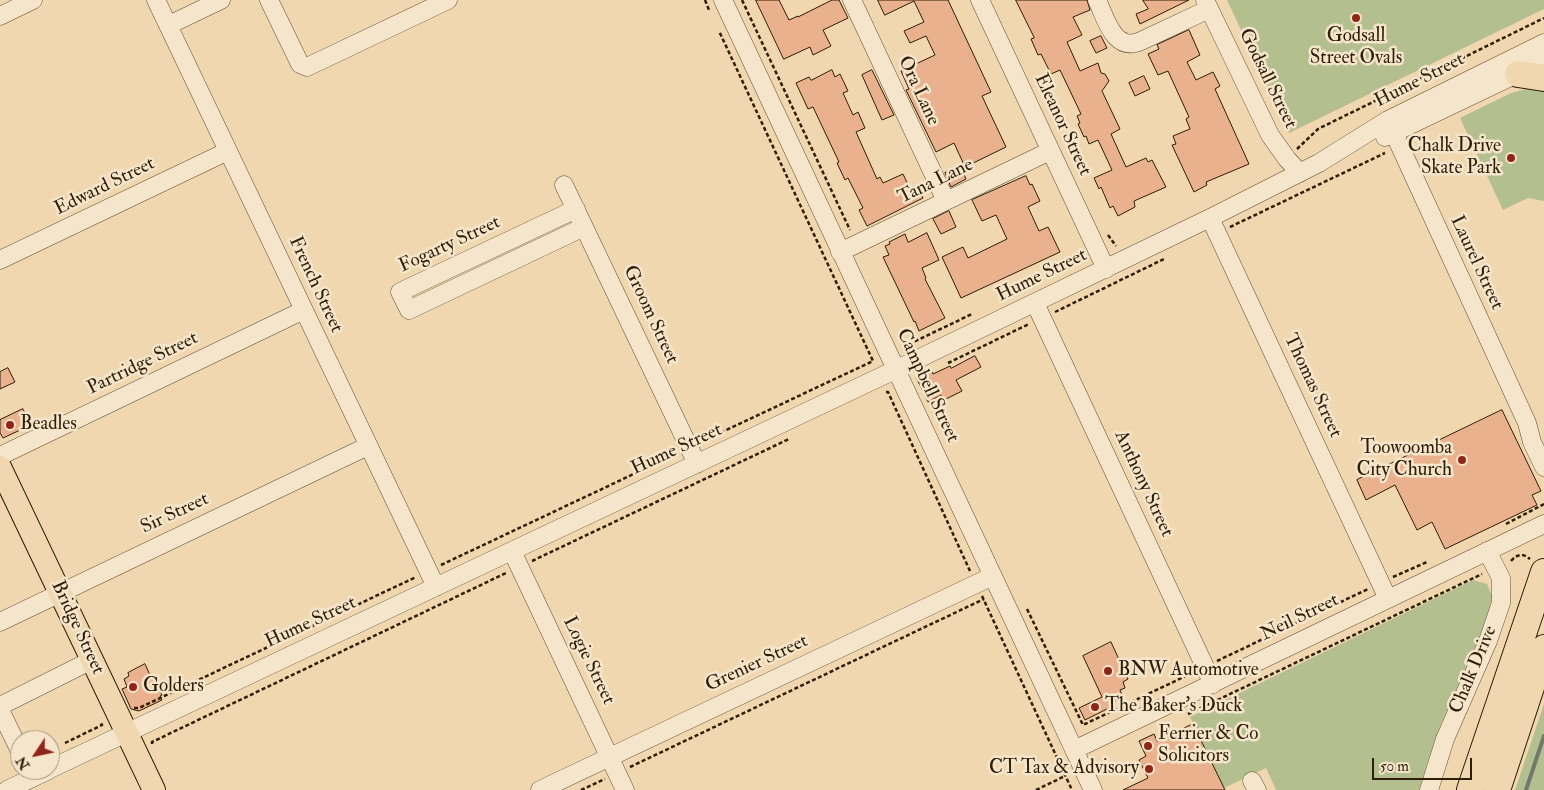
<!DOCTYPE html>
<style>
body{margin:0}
#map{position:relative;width:1544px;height:790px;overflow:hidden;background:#f0d7af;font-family:"IM FELL Double Pica",serif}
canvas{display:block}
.north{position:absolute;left:10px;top:730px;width:50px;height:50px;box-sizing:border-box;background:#f5e5cb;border:1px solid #a5957d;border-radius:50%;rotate:236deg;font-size:14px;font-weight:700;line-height:20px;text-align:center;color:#2e1d07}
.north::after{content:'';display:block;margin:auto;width:18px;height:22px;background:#8f2418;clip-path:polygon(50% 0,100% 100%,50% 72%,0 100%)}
.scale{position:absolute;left:1372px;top:758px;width:100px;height:22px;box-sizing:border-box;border:2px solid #2e1d07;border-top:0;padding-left:6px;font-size:15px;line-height:18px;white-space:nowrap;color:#2e1d07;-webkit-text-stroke:4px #f5e5cb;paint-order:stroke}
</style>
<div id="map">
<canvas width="1544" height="790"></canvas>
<div class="north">N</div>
<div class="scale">50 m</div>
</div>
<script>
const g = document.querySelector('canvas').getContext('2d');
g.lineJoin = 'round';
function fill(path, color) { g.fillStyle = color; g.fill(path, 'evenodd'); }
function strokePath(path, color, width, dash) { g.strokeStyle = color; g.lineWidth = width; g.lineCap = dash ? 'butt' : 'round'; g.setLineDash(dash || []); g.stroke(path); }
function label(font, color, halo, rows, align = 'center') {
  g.font = font + ' "IM FELL Double Pica",serif'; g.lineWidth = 5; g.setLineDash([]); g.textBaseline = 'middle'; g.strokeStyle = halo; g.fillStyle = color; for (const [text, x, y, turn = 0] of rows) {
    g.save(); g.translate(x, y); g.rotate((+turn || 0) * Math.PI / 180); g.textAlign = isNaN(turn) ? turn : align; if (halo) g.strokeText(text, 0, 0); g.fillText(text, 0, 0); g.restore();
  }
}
const green = new Path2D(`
 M1227 0H1544V9L1289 133Z
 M1526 89 1544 91V201L1528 198 1503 210 1460 118 1511 93Z
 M1473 580 1487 584 1492 596 1488 618 1439 728 1419 790H1276L1266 768 1224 788 1190 717Z
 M1544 704V790H1515Z`);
const stream = new Path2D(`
 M1526 790 1544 736`);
const building = new Path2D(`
 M756 0H779L789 20 798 16V17L832 0H839L848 18 823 30 831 46 813 55 810 47 784 59Z
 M878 0H948L991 92 982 96 1006 147 965 167 954 143 936 152 906 90 909 89 901 71 935 55 926 36 910 43 904 31 924 22 914 1 885 15Z
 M1016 0H1087L1090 10 1073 17 1082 35 1067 42 1080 71 1098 63 1101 73 1105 74 1109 81 1102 91 1120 129 1111 134 1126 167 1146 158 1148 162 1152 160 1166 187 1134 201 1135 207 1118 216 1113 206 1110 208 1101 187 1099 189 1094 178 1112 170 1098 140 1089 144 1086 136 1084 137 1078 124 1080 123 1077 116 1081 114 1060 70 1051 74 1041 54 1038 55 1031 39 1034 38Z
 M1143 0H1189L1140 24 1136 14 1148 9Z
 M1189 30 1200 55 1187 62 1196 80 1213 72 1220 86 1215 89 1249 164 1206 182 1207 185 1194 192 1172 145 1176 144 1173 136 1190 129 1186 119 1189 117 1168 71 1158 75 1148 54 1159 49 1157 45Z
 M1101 36 1107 48 1096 53 1090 41Z
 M832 70 835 77 840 74 848 91 843 93 853 115 858 112 865 128 856 132 877 179 880 177 883 183 903 174 910 189 917 186 923 198 867 226 859 210 863 208 848 178 845 180 837 163 839 162 813 107 808 109 796 83 809 77 811 80Z
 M872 70 894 115 882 120 862 75Z
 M1144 76 1150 89 1135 96 1129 83Z
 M960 166 966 179 951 187 945 173Z
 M1026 176 1030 185 1032 184 1040 201 1028 207 1039 231 1048 227 1060 252 961 298 942 257 963 247 968 258 1007 239 996 215 982 221 972 200Z
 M949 211 956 227 941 234 933 219Z
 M927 233 939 260 922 268 926 278 925 279 945 318 919 331 915 321 914 322 883 257 889 255 885 246 890 244 889 242 905 234 908 242Z
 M975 356 981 367 956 380 962 391 944 400 941 395 928 402 916 377 931 370 933 374 950 366 951 368Z
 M8 368 15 382 0 389V372Z
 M23 409 31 425 3 438 0 433V420Z
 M1502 410 1541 491 1532 495 1537 505 1445 549 1432 522 1417 530 1395 485 1366 500 1357 480Z
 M1111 642 1128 679 1123 682 1125 688 1120 690 1123 697 1109 704 1111 707 1085 720 1079 708 1102 697 1083 656Z
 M145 664 150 675 152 674 162 695 160 696 162 700 139 711 131 709 122 689 127 687 124 679 129 676 128 673Z
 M1193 724 1225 790H1123L1148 778 1139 760 1146 756 1139 741 1154 734 1157 741Z`);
const path = new Path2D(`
 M705 0 709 10
 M742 0 850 230
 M1297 149 1318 129 1544 18
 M1230 227 1385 153
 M1108 235 1116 246
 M1055 312 1166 258
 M903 347 972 314
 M948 363 1029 324
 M886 392H888L970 571
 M703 441 873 361 719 31
 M1506 524 1544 504
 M532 561 789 439
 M1511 561C1517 554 1523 553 1530 559
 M441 565 676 454
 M1393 577 1427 562
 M982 596 1072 790
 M1027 609 1083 725 1192 673
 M1217 661 1368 589
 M134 708H139L416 577
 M1188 714 1482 574
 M65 743 102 725 101 723
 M152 744V742L506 573
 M630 767 984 599
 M581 790 605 779
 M1036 790 1065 776`);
const minor = new Path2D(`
 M156 0 436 587
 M269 0 300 64 307 67 448 0
 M723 0 1093 790
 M852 0 946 201
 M980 0 1106 269
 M1097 0C1106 19 1114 53 1141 41L1209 9
 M1205 0 1270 135 1287 159 1300 173
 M0 16 33 0
 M169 25 221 0
 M1388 120 1527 423 1532 442 1544 467
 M1385 137 1544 61
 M564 185 697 464
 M576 209 400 292 409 310 584 227
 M1210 218 1388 599
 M840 252 1050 151
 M0 260 228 151
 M1035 303 1213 684
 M0 456 304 310
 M512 551 625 790
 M0 622 368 446
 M0 706 92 660
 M0 710 20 751
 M1074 750 1544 524
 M50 769 895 370 1210 218 1319 163 1388 120 1544 43
 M1252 781 1257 790
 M7 790 49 770
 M540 790 993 576
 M1429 790 1445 739 1488 641 1501 603V578L1487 551`);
const major = new Path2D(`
 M0 467 154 790`);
const highway = new Path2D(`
 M1518 74 1544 78
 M1470 790 1544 572
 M1497 790 1544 648`);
const markers = [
 [1356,18,5,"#8f2418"],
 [1511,158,5,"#8f2418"],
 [10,425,5,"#8f2418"],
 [1462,460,5,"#8f2418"],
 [1108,671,5,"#8f2418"],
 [133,687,5,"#8f2418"],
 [1095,707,5,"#8f2418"],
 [1148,746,5,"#8f2418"],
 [1149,769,5,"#8f2418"]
];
const poiNames = [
 ["Godsall",1356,37,"center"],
 ["Street Ovals",1356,59,"center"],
 ["Chalk Drive",1501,147,"right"],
 ["Skate Park",1501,169,"right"],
 ["Beadles",20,425],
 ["Toowoomba",1452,449,"right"],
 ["City Church",1452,471,"right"],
 ["BNW Automotive",1118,671],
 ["Golders",143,687],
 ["The Baker's Duck",1105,707],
 ["Ferrier & Co",1158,735],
 ["Solicitors",1158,757],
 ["CT Tax & Advisory",1139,769,"right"]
];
const streetNames = [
 ["Godsall Street",1267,79,64],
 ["Hume Street",1420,81,-27],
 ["Ora Lane",918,91,65],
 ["Eleanor Street",1062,125,65],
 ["Tana Lane",936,182,-26],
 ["Edward Street",105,187,-26],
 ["Fogarty Street",450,245,-25],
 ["Laurel Street",1476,263,65],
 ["Hume Street",1042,276,-26],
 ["French Street",315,285,65],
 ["Groom Street",650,315,65],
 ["Partridge Street",143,364,-26],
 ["Campbell Street",927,386,65],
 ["Thomas Street",1312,386,65],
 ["Hume Street",677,450,-25],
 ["Anthony Street",1143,484,65],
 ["Sir Street",175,514,-25],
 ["Neil Street",1300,618,-26],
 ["Hume Street",311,623,-25],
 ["Bridge Street",77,628,65],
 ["Logie Street",588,661,64],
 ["Grenier Street",757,664,-25],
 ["Chalk Drive",1474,670,-67]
];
fill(green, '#b4bf8f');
strokePath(stream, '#71796f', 4);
fill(building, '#e9b18d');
strokePath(building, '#2e1d07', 1);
strokePath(minor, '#5e4c31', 19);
strokePath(major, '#2e1d07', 24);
strokePath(highway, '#2e1d07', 28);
strokePath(path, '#2e1d07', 2.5, [4, 2.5]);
strokePath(minor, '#f5e5cb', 18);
strokePath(major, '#f0d7af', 22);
strokePath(highway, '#f0d7af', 26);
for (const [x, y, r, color] of markers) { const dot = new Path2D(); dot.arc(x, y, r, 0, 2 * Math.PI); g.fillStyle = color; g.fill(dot); strokePath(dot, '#f5e5cb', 2); }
label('19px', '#2e1d07', '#f5e5cb', poiNames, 'left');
label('19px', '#2e1d07', '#f5e5cb', streetNames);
</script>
